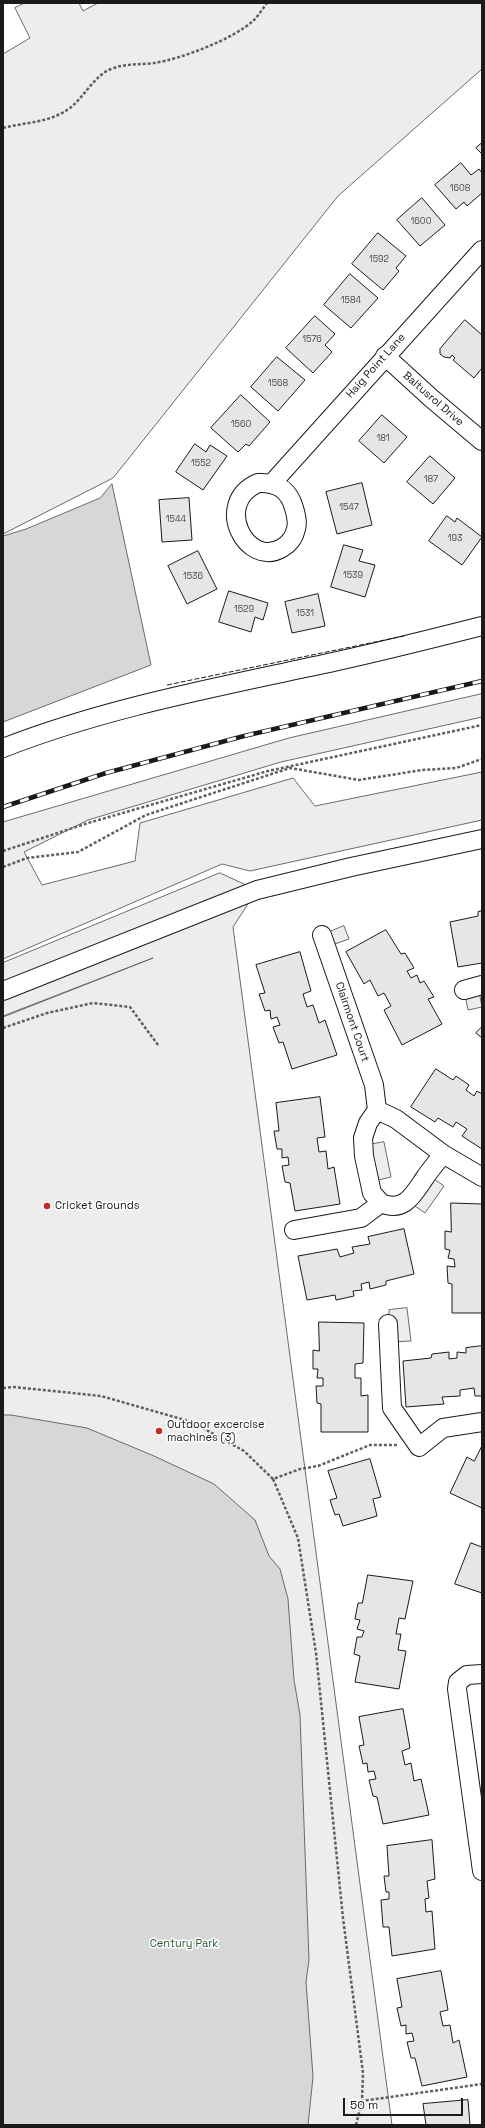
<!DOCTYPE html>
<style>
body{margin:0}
#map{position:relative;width:485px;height:2128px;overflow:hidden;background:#fff;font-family:"Space Grotesk",sans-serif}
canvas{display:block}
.frame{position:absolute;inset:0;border:4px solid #1a1a1a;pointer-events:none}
.scale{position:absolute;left:343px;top:2098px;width:120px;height:18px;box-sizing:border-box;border:2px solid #1a1a1a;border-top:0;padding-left:5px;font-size:12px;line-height:14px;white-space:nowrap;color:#1a1a1a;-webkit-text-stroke:3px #fff;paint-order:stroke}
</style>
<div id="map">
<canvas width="485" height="2128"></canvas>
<div class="frame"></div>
<div class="scale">50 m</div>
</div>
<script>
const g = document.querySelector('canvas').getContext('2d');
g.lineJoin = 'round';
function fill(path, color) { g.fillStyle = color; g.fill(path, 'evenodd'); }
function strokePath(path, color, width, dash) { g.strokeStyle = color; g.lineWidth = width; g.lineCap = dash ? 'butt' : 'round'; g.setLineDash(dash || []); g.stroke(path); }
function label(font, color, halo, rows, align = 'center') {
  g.font = font + ' "Space Grotesk",sans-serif'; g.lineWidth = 3; g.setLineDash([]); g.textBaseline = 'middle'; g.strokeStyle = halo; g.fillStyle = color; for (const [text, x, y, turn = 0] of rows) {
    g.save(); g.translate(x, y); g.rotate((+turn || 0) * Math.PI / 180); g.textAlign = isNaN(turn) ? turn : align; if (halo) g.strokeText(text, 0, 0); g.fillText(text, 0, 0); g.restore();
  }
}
const built = new Path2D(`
 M25 3H79L83 11 98 3H482V69L338 196 113 478 3 534V54L30 38 15 8Z
 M482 694V717L281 762 88 820 24 852 42 885 135 861 140 823 293 778 315 806 482 772V820L250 871 222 864 3 959V822L289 738Z
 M220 873 257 890 233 927 392 2125H3V1017L153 958 3 1016V963Z
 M344 926 349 939 326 947 322 935Z
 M478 986 482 1007 468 1010 464 990Z
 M384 1142 391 1177 370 1182 363 1146Z
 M427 1174 444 1186 425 1213 408 1201Z
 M407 1308 411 1341 389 1342V1310Z`);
const water = new Path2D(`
 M112 484 151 665 3 722V536L26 529 100 498Z
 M3 1415H11L87 1428 154 1456 214 1484 255 1520 269 1556 280 1569 288 1599 294 1680 300 1715 309 1960 306 1982 313 2077 308 2125H3Z`);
const building = new Path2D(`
 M482 143V154L476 148Z
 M461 163 471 175 479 169 482 173V193L467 206 464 202 456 209 435 185Z
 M422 198 445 225 420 246 397 220Z
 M378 233 406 256 396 268 399 271 383 290 352 264Z
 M350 274 378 298 351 328 324 305Z
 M315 316 335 334 325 345 332 352 313 373 286 348Z
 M465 320 482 335V368L474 378 453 360 455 358 452 355 450 358 444 357 440 354V349Z
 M277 357 305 380 278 411 251 387Z
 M241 395 270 422 249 446 246 444 238 452 211 428Z
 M382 415 407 437 384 463 359 441Z
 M195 444 206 452 210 445 227 456 203 490 176 472Z
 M430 456 455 478 433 504 407 482Z
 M362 483 372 525 337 534 326 492Z
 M189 498 192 540 162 542 159 500Z
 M447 516 455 522 457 518 482 537 462 565 429 541Z
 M344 545 363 550 359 561 375 565 365 597 331 587Z
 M198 551 217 589 187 604 168 566Z
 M229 591 268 603 263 620 255 617 251 632 219 622Z
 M318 594 325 626 292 633 285 602Z
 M482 911V963L458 967 450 922 478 916V912Z
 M386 930 401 954 405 953 414 968 407 971 411 978 417 975 420 983 424 981 434 997 428 999 442 1024 402 1045 384 1010 391 1006 384 993 378 996 370 980 364 984 346 952Z
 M300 952 311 991 303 994 307 1007 313 1005 319 1023 325 1020 337 1055 292 1069 283 1042 279 1043 273 1027 280 1025 277 1017 271 1019 270 1010 265 1011 259 994 265 993 256 965Z
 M482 1027V1038L476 1033Z
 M436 1069 453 1080 456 1076 469 1085 466 1090 474 1096 477 1091 482 1094V1149L462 1136 467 1129 456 1122 453 1127 438 1118 435 1122 411 1107Z
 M320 1097 325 1137 317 1138 319 1152 326 1151 328 1169 334 1167 340 1204 295 1211 290 1183 285 1182 282 1166 289 1165 288 1157 282 1158V1149H277L274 1131H279L276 1103Z
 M451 1203 482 1204V1313H452V1284L448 1283 447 1266 455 1267 454 1259 448 1258 450 1250 445 1249V1231L451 1232Z
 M404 1229 414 1274 386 1281V1285L370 1289 369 1282 361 1284 362 1290 353 1291 354 1296 336 1300 335 1295 307 1300 298 1256 337 1249 340 1257 354 1253 352 1247 370 1244 368 1237Z
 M319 1322 364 1323 363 1363 355 1364V1378H361V1396L368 1395V1432H321V1404L317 1403 316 1386H323V1378H317L318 1369H313V1350L319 1351Z
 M482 1346V1396H475L474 1388 460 1390V1396L442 1397 444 1404 406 1407 403 1361 431 1358 432 1354 449 1352V1359L457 1358V1352L466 1353V1348Z
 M482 1446V1508L450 1493 467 1457 474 1461Z
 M370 1459 381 1497 373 1499 377 1516 343 1526 339 1514 335 1515 330 1500 337 1498 328 1471Z
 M471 1543 482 1547V1593L455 1584Z
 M368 1575 413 1581 405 1619 399 1618 396 1634H401L398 1650 406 1651 399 1689 355 1682 360 1656 354 1654 357 1637H362L364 1631 357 1629 360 1620 355 1619 358 1603H362Z
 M403 1709 410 1748 402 1751 405 1765 411 1763 414 1781 421 1779 429 1815 383 1824 377 1797 373 1796 369 1780 376 1779 374 1771 368 1772 367 1763 363 1764 359 1746 364 1745 359 1717Z
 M432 1840 435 1879 427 1881 429 1898 425 1899 426 1912 432 1911 435 1949 392 1956 389 1927H383L381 1900 389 1899V1892H386L384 1876H389L387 1846Z
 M441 1971 448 2010 440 2012 443 2026 450 2025 453 2043 459 2040 467 2077 422 2086 415 2058H411L407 2042 414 2041 412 2033 406 2034V2025L401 2026 397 2008 402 2007 397 1979Z
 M468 2100 470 2125H426L423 2104Z`);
const path = new Path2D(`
 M3 128C26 122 50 123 70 108 84 97 95 75 111 69 126 63 139 65 154 63 181 59 234 39 254 20 259 15 263 8 267 3
 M3 851 88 823 268 771 482 725
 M3 867 27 858 78 852 146 815 290 768 359 780 422 770 456 768 482 759
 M3 1028 47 1013 93 1003 130 1007 158 1045
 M3 1388 14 1387 101 1396 192 1422 244 1451 273 1479 300 1469 318 1466 370 1445H398
 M273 1479 298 1538 316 1653 343 1918 363 2073 362 2101 482 2084
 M356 2125 362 2101`);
const minor = new Path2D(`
 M385 356 431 398 482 441
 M258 483C277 482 289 490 294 508 296 515 298 522 296 529 294 538 289 544 282 548 247 569 212 503 258 483Z
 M273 484 275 480 482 250
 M3 748C100 710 203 690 305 668 364 656 423 641 482 626
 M322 935 374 1085 377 1110 368 1123 363 1138 364 1156 372 1193 381 1203
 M464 990 482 985
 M3 991 257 890 351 867 482 839
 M377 1110 396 1119 443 1154 482 1177
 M294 1230 361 1218 381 1203C404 1213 413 1195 424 1179 430 1170 437 1162 443 1154
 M388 1324 392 1408 419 1447 443 1428 482 1422
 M482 1674 467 1675 458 1682 457 1689 482 1871`);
const rail = new Path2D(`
 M3 807 106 773 244 736 482 681`);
const fence = new Path2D(`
 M167 685 404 636`);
const markers = [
 [47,1206,4,"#c62828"],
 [159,1431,4,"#c62828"]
];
const numberNames = [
 ["1608",460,189],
 ["1600",421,222],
 ["1592",379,260],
 ["1584",351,301],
 ["1576",312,340],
 ["1568",278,384],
 ["1560",241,425],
 ["181",383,439],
 ["1552",201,464],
 ["187",431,480],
 ["1547",349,508],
 ["1544",176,520],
 ["193",455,539],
 ["1539",353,576],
 ["1536",193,577],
 ["1529",244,610],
 ["1531",305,614]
];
const streetNames = [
 ["Haig Point Lane",376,366,-48],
 ["Baltusrol Drive",433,399,41],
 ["Clairmont Court",352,1022,71]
];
const poiNames = [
 ["Cricket Grounds",55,1206],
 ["Outdoor excercise",167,1425],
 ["machines (3)",167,1438]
];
const parkNames = [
 ["Century Park",184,1944]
];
fill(built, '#ededed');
strokePath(built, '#6a6a6a', 1);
fill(water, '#d7d7d7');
strokePath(water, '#6a6a6a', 1);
fill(building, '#e6e6e6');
strokePath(building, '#1a1a1a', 1);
strokePath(minor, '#1a1a1a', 20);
strokePath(path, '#5f5f5f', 2.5, [3, 2]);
strokePath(minor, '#fff', 18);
strokePath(rail, '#1a1a1a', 4.5);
strokePath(rail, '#fff', 3, [9]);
strokePath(fence, '#1a1a1a', 1, [5, 2]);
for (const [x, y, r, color] of markers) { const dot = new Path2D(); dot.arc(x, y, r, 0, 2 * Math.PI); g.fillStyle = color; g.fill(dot); strokePath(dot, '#fff', 1.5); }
label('9px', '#4d4d4d', null, numberNames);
label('11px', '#1a1a1a', '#fff', streetNames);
label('11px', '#1a1a1a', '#fff', poiNames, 'left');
label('11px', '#2b5a34', '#fff', parkNames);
</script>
